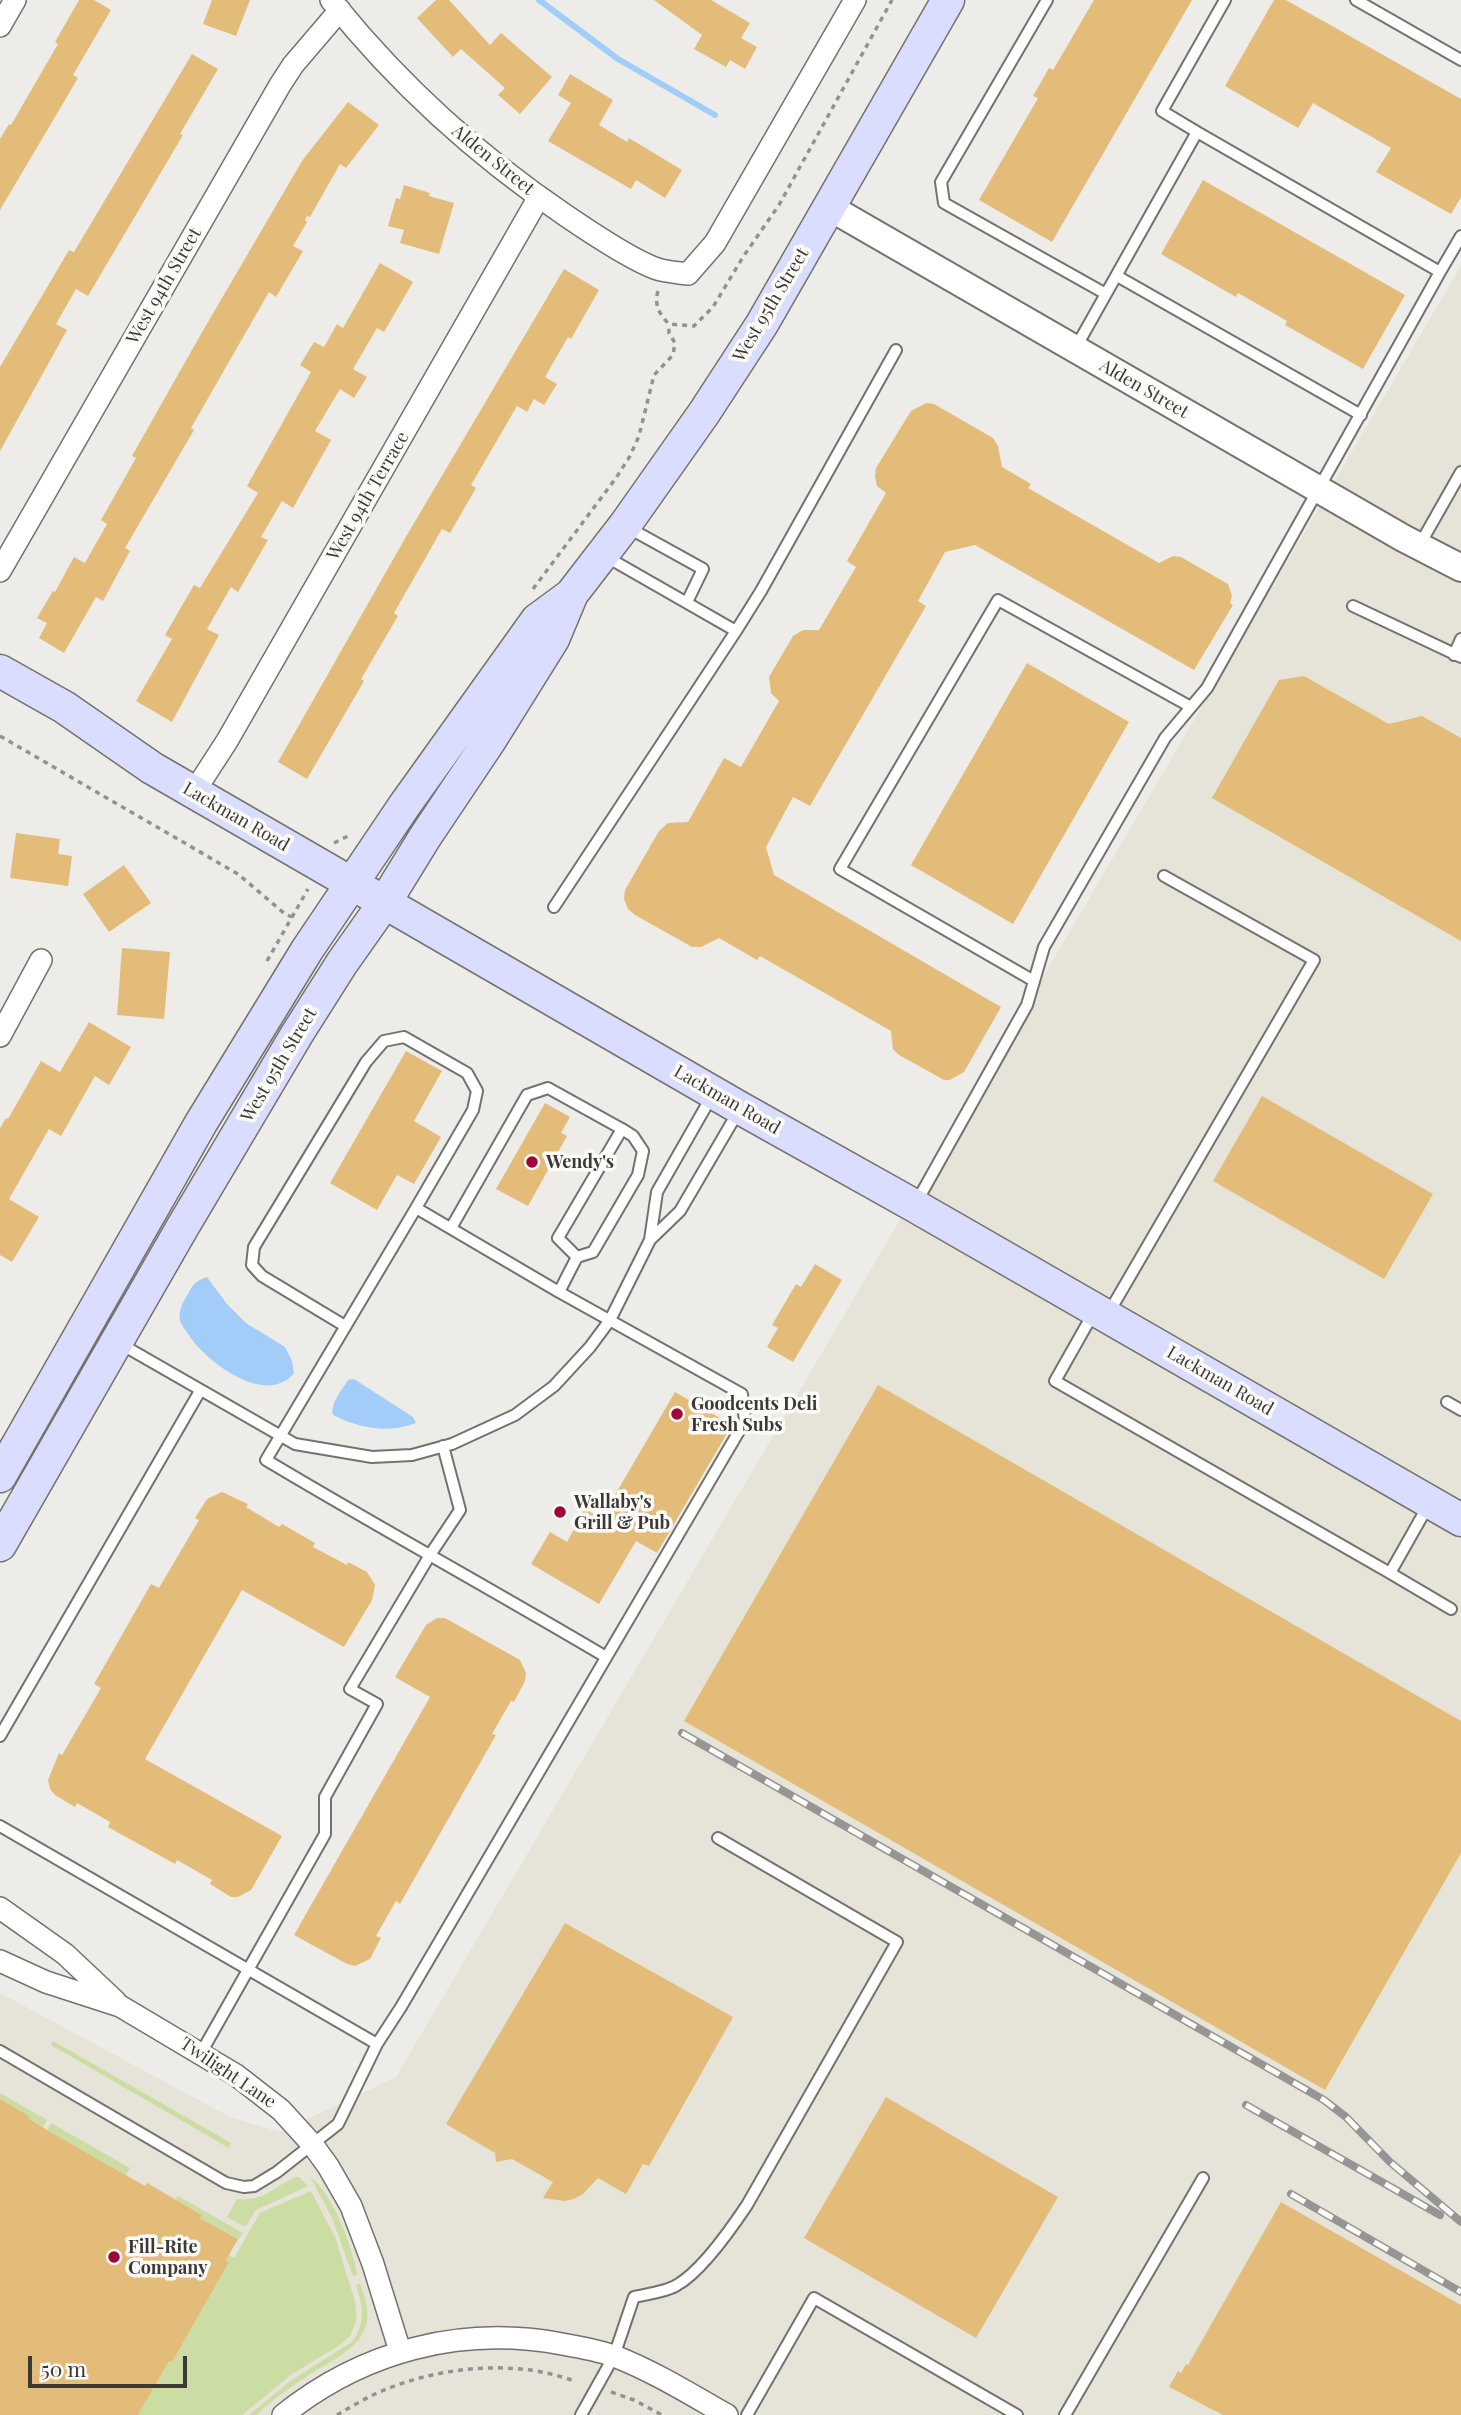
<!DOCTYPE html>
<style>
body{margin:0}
#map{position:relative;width:1461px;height:2415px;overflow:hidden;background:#edece9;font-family:"Playfair Display",serif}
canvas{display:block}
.scale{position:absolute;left:28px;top:2356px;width:159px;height:32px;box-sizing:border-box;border:4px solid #3a3938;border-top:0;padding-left:9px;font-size:21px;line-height:24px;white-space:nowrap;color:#3a3938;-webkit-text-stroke:5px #fbfaf6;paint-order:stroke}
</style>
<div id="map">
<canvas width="1461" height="2415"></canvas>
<div class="scale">50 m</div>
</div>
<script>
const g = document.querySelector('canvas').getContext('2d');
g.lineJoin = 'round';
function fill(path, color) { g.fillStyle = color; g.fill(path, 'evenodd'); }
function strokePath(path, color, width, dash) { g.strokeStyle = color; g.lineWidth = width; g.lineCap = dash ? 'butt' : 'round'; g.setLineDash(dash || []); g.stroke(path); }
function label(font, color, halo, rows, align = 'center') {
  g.font = font + ' "Playfair Display",serif'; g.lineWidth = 7; g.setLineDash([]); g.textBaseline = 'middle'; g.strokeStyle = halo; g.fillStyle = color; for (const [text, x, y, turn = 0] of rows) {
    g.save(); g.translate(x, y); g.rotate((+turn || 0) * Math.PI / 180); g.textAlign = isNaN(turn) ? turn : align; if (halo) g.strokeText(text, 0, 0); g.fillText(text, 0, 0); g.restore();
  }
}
const built = new Path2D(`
 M1461 266V2415H0V1993L230 2117 280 2132 396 2077Z`);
const green = new Path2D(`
 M53 2041 231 2143 229 2148 51 2045Z
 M0 2093 47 2120 43 2127 28 2118 29 2116 0 2099Z
 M51 2123 130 2168 126 2175 47 2130Z
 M296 2177H299L308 2186 256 2210 245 2227 227 2217 237 2199C268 2201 271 2187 296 2177Z
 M311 2178C332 2191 354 2251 357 2275L353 2276 332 2218Z
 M311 2191 335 2237 355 2301 357 2320 350 2336 340 2345 292 2374 242 2415H138L169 2361 172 2362 229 2262 226 2260 229 2255 234 2258 260 2213Z
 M178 2196 243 2233 239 2239 200 2218 201 2214 176 2200Z
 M360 2284C383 2338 349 2350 309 2375 290 2387 273 2400 256 2415H249L290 2381 352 2342C366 2323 363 2306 356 2285Z`);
const water = new Path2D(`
 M207 1277 227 1304 246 1323 285 1347 292 1361 294 1373C266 1408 205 1361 188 1334 186 1331 181 1325 180 1320 178 1311 183 1302 188 1294 193 1284 196 1281 207 1277Z
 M354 1379 413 1417 416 1423C388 1434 359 1428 333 1415 330 1403 342 1390 348 1380Z`);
const stream = new Path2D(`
 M539 0 618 59 715 115`);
const building = new Path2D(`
 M79 0H94L111 10 73 75 78 78 0 210V139L9 124 11 125 58 44 55 42Z
 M212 0H250L236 36 203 24Z
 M436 0H449L490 45 501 33 552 77 520 114 498 95 505 88 461 49 453 57 417 18Z
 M654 0H711L750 23 741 38 757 47 745 69 730 60 726 67 694 49 702 35Z
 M1094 0H1192L1052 242 979 200 1038 98 1033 96 1049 68 1053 70Z
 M1274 0H1286L1461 99V197L1451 214 1376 172 1391 148 1313 103 1298 128 1225 86Z
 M192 54 218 69 180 134 183 135 88 296 76 289 56 324 67 330 0 451V367L69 250 74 252Z
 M570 74 613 100 599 125 627 142 629 138 682 170 665 198 636 180 631 189 548 141 571 103 558 95Z
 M348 102 379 125 346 168 340 164 310 217 307 216 305 220 307 222 293 246 303 251 276 297 269 292 191 428 194 430 125 548 130 551 103 601 96 597 64 653 39 638 47 623 37 618 53 591 55 592 74 557 85 563 107 524 101 520 136 458 132 456 201 334 302 161Z
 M1203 180 1405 295 1363 369 1285 325 1287 321 1238 293 1236 297 1161 254Z
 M404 185 430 193 429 196 454 203 439 254 400 243 404 230 388 226 396 198 400 199Z
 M380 263 413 282 384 332 377 328 353 369 367 377 354 398 340 389 315 431 331 440 293 508 282 501 261 537 268 540 238 592 231 587 207 629 219 635 172 722 136 701 172 639 165 635 194 585 200 588 258 493 247 486 311 372 300 365 314 342 324 347 337 324 343 328Z
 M564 269 599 290 571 339 568 337 545 377 557 384 544 405 534 399 527 412 517 406 471 485 476 488 450 533 442 529 394 613 398 616 361 679 364 681 307 779 278 762 407 535Z
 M926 403 934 404 993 438 998 446 1002 467 1031 484 1028 488 1159 563 1173 556 1181 557 1228 584 1232 596 1230 603 1233 605 1194 670 975 545 945 552 918 601 926 606 810 806 793 797 766 847 774 875 1001 1007 964 1072 950 1080H944L899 1055 893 1049 891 1031 760 956 757 960 719 938 701 947H692L635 915 628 909 624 899 625 890 659 831 668 823 688 822 724 758 741 767 779 701 771 693 769 677 793 636 803 630H819L856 567 847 561 886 493 877 486 875 476 876 468 911 411Z
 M1027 663 1129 722 1013 924 911 865Z
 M1304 676 1389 724 1422 716 1461 738V941L1212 798 1279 680Z
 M16 833 60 839 58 854 72 856 68 886 10 878Z
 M124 865 151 903 109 932 83 894Z
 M122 948 170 952 164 1019 117 1015Z
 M89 1022 131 1047 109 1085 95 1076 61 1136 49 1129 9 1199 39 1217 12 1262 0 1255V1128L6 1118 8 1119 41 1061 60 1072Z
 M406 1051 442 1071 414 1121 441 1137 414 1184 397 1175 377 1210 330 1183Z
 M1262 1096 1433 1194 1384 1279 1213 1181Z
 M545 1103 570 1117 561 1133 567 1136 528 1206 496 1189Z
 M815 1264 842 1280 793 1362 767 1347 778 1328 772 1325 796 1284 801 1287Z
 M878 1385 1461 1721V1853L1325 2090 684 1721Z
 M675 1392 732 1425 657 1553 636 1541 599 1604 531 1564 550 1532 567 1542 585 1509 601 1519Z
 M222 1492 248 1504 246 1507 279 1527 282 1524 315 1543 313 1547 347 1565 348 1562 367 1572 375 1585 372 1600 344 1647 242 1590 145 1759 282 1836 251 1890 238 1897H231L210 1884 212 1880 177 1860 175 1864 108 1827 110 1822 77 1803 75 1807 55 1795 50 1789 48 1780 59 1753 62 1755 101 1688 94 1684 151 1584 159 1588 199 1520 195 1518 207 1499Z
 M437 1618H445L520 1660 526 1673 525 1681 514 1702 511 1701 492 1734 496 1735 400 1904 396 1901 376 1936 381 1938 370 1959 355 1966 347 1964 294 1935 430 1697 395 1677 426 1625Z
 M565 1923 733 2017 649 2166 643 2164 626 2194 598 2178 583 2194 574 2199 564 2201 543 2198 553 2182 512 2159 496 2162 495 2153 446 2124Z
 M886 2097 1058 2197 976 2338 804 2238Z
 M0 2099 29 2116 28 2118 47 2130 145 2186 147 2183 202 2215 200 2218 238 2239 226 2260 229 2262 172 2362 169 2361 138 2415H0Z
 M1281 2202 1461 2305V2415H1223L1169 2387 1178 2371 1181 2373 1186 2364 1188 2365Z`);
const path = new Path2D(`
 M658 291C654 305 659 314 669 324L694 326 713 307 743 257 779 205 892 0
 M533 589 616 478 630 456 639 436 654 375 673 355 675 343 669 333V324
 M0 736 238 874 285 914 292 917
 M334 843 352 834
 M267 961 308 889
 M611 2392 634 2400 662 2415
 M337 2415C349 2408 362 2400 375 2394 434 2367 513 2358 574 2381`);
const service = new Path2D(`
 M1047 0 941 182 944 203 1106 294
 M1356 0 1461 60
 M1197 132 1162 111 1225 0
 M1440 272 1461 236
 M1117 276 1361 415
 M627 527 703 569 687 602
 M1419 546 1461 472
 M605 556 736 631 761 591 896 350
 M1353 606 1461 657
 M1454 655 1461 639
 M554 907 736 631
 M1034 981 840 869 998 600 1191 707
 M916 1203 1027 1005 1044 947 1165 738 1207 688 1440 272 1197 132 1075 349
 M451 1228 527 1095 548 1088 622 1129 558 1238 577 1257 559 1292
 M650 1240 657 1192 713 1094
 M577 1257 593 1252 638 1175 643 1151 633 1136 622 1129
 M1094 1312 1055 1381 1390 1573 1429 1504
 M1108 1314 1314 960 1164 876
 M345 1326 262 1276 252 1265 254 1247 366 1062 384 1041 404 1037 467 1073 477 1091 473 1110 416 1208
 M119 1343 295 1444 372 1457 412 1455 452 1444 515 1415 554 1386 590 1347 610 1320 650 1240 680 1211 738 1112
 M1447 1402 1461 1410
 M1390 1573 1451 1609
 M0 1736 200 1391
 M0 1826 377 2044 338 2124 277 2172 254 2186 244 2187 226 2183 0 2051
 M377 2044 401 2007 745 1421 742 1394 559 1292 416 1208 266 1460C378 1527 493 1590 606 1657
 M201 2053 325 1834V1797L377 1704 350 1689 430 1555 460 1510 443 1446
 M581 2415 614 2356 634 2297C647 2294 666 2292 677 2285 702 2271 731 2229 747 2205L897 1942 718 1838
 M747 2415 814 2298 1017 2415
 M1065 2415 1203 2178`);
const minor = new Path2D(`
 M331 0C399 85 475 154 565 215 587 230 637 264 661 270 670 272 679 273 688 274L715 243 855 0
 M0 26 15 0
 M0 571 280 85 293 65 340 10
 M194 792 227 741 539 197
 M0 1036 41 960
 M0 1908 65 1954 116 2002
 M0 1961 46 1982 120 2006 236 2075 281 2110 312 2144 328 2166 351 2206 373 2264 400 2351
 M283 2415C363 2351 461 2325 562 2344 579 2347 597 2350 614 2356 653 2371 690 2394 727 2415`);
const tertiary = new Path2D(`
 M829 207 1403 538 1461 568`);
const secondary = new Path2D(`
 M0 671 64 707 152 768 740 1108 915 1206 1461 1520
 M0 1476 201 1123 307 950 404 806 537 620 571 595 625 525 704 413 762 324 948 0
 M0 1545 182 1228 297 1034 342 963 385 902 425 837 490 740 553 639 571 596`);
const rail = new Path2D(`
 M682 1733 1324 2100 1346 2117 1390 2162 1461 2222
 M1246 2105 1440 2215
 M1291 2194 1461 2292`);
const markers = [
 [532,1162,7,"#a1023a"],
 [677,1414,7,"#a1023a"],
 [560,1512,7,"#a1023a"],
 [114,2257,7,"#a1023a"]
];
const streetNames = [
 ["Alden Street",493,160,39],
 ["West 94th Street",164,286,-60],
 ["West 95th Street",771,305,-59],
 ["Alden Street",1144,389,30],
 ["West 94th Terrace",368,496,-60],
 ["Lackman Road",236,817,30],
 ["West 95th Street",279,1065,-59],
 ["Lackman Road",727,1100,30],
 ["Lackman Road",1220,1381,30],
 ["Twilight Lane",228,2073,34]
];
const poiNames = [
 ["Wendy's",546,1162],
 ["Goodcents Deli",691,1404],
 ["Fresh Subs",691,1425],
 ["Wallaby's",574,1502],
 ["Grill & Pub",574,1523],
 ["Fill-Rite",128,2247],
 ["Company",128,2268]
];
fill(built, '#e6e3d8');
fill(green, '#ccdda4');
fill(water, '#a3cdf9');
strokePath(stream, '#a3cdf9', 6);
fill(building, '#e3bc7a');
strokePath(service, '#73726f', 14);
strokePath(minor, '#73726f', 24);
strokePath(tertiary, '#73726f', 30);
strokePath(secondary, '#73726f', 35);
strokePath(path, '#939290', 3.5, [5, 5]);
strokePath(service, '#fff', 10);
strokePath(minor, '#fff', 21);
strokePath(tertiary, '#fff', 26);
strokePath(secondary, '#daddfd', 32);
strokePath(rail, '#969593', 8);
strokePath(rail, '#fbfaf6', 5, [16]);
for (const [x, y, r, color] of markers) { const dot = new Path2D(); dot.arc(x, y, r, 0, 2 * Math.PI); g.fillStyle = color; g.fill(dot); strokePath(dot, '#fbfaf6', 2.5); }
label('18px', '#3a3938', '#fbfaf6', streetNames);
label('bold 18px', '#3a3938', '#fbfaf6', poiNames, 'left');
</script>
